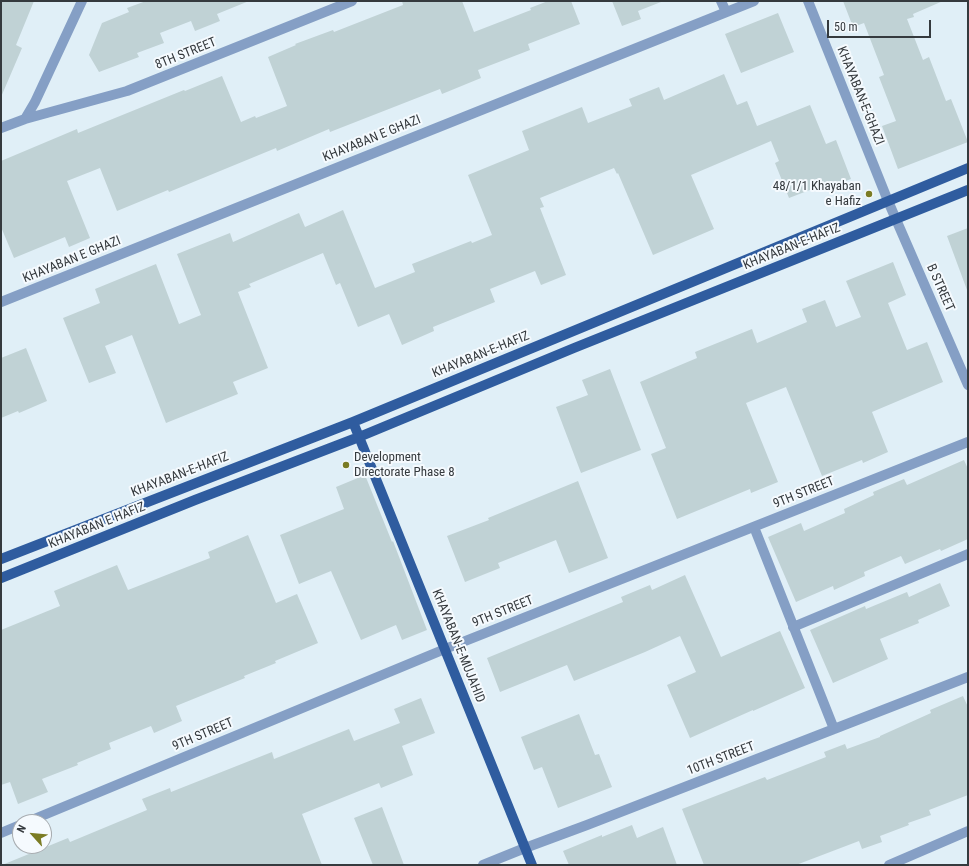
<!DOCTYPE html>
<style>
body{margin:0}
#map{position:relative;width:969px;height:866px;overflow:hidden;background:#e0eff7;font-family:"Roboto Condensed",sans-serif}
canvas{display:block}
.frame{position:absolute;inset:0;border:2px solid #353a3e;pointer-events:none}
.north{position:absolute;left:12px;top:814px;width:40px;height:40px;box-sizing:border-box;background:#f5fafe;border:1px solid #a8adb1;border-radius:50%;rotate:297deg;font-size:11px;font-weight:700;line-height:16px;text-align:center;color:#353a3e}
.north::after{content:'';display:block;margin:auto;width:14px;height:18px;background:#7b7c24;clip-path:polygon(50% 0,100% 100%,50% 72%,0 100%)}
.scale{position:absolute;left:827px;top:20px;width:104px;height:18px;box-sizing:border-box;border:2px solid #353a3e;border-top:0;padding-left:5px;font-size:12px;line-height:14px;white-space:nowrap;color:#353a3e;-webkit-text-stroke:3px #f5fafe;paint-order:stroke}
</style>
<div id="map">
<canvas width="969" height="866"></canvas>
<div class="frame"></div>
<div class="north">N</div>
<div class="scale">50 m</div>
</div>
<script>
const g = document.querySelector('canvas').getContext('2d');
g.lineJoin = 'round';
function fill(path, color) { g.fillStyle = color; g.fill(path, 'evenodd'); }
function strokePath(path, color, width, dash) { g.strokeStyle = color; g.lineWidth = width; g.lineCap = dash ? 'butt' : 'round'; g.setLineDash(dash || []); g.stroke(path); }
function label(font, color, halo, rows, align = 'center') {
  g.font = font + ' "Roboto Condensed",sans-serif'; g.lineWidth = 4; g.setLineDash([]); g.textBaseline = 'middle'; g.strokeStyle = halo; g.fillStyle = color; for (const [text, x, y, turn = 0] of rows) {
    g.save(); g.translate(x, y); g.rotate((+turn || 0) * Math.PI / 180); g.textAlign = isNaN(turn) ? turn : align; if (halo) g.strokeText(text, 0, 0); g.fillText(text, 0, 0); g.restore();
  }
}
const building = new Path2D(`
 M1 1H34L16 45 22 48 1 97Z
 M146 1H249L217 14 220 21 195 31 191 21 160 33 164 43 137 53 139 57 99 72 89 55 102 23 129 12 127 8Z
 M402 1H462L474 32 531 10 530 8 548 1H571L580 24 528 44 530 50 478 70 481 78 442 94 440 89 330 132 329 129 277 151 276 148 169 192 168 190 117 211 100 168 67 181 90 238 69 247 65 237 14 258 1 227V161L77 129 78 133 184 90 185 91 222 76 241 122 255 116 256 118 287 106 268 57 296 45 295 44 333 30 334 32 403 5Z
 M612 1H661V2L638 11 641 19 622 26Z
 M843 1H943L913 14 914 17 907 19 923 60 929 57 946 101 951 99 968 142 898 169 882 126 896 121 879 77 884 75 864 23 853 27Z
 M778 13 794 52 741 73 725 34Z
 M724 74 737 105 747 101 757 126 810 105 826 144 836 140 851 179 829 187 828 183 789 198 775 163 779 161 771 141 691 175 714 229 653 255 618 173 617 174 614 168 540 198 544 207 540 208 566 275 541 285 535 271 490 289 495 302 433 327 434 331 402 345 389 314 358 327 340 283 336 285 323 253 249 284 251 287 238 292 268 368 233 382 238 394 166 423 132 335 105 346 116 373 89 383 63 318 100 303 95 289 156 264 179 324 201 315 177 254 230 233 233 242 299 213 305 227 343 210 375 288 415 272 412 264 471 241 472 243 492 235 468 175 529 150 522 131 582 107 588 123 632 106 629 99 659 87 664 100Z
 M968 228V290H967L947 236Z
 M893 262 906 295 888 303 907 350 927 342 943 382 872 412 888 452 863 463 862 460 822 476 786 387 746 403 778 482 751 493 750 489 677 519 651 454 666 448 640 382 697 358 695 352 752 329 757 343 807 322 802 309 825 300 836 327 861 317 846 281Z
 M26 348 47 401 19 413 18 411 1 418V358Z
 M610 369 641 450 581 473 556 407 588 395 582 380Z
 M964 460 968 469V539L941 551 940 549 905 564 901 556 864 572 865 576 834 590 833 586 796 602 768 537 801 523 804 531 845 513 844 509 874 495 873 492 904 479 907 485Z
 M365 475 392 542 393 541 427 630 402 640 396 625 361 640 331 571 299 584 280 535 344 509 336 487Z
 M578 481 608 558 569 573 556 540 498 563 500 568 465 582 447 536 489 520 488 518Z
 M248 535 276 603 297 594 318 643 275 661 276 663 244 676 245 678 176 706 182 721 154 733 151 726 109 743 111 749 77 763 78 765 42 779 48 792 18 804 10 782 1 785V630L60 606 54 591 117 565 128 590 210 558 208 552Z
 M685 575 721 657 780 631 805 688 753 711V710L690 738 667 685 696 672 680 636 645 652 574 681 567 665 500 692 487 658 623 602 621 597 650 585 652 590Z
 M940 583 950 606 918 620 919 623 880 639 888 659 833 683 810 630 865 606 866 609 907 592 909 597Z
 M963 696 968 707V795L929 810 931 815 908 823 909 825 880 836 882 842 862 849 859 841 796 865H704L682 809 765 777 767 780 826 757 824 752 845 744 847 749 880 737V736L931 713 930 710Z
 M421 698 435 733 402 746 413 775 381 788 379 783 302 814 322 865H2L68 838 70 842 147 810 142 799 170 788 171 792 272 752 274 759 349 729 354 741 400 723 394 709Z
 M579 714 595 755 599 754 612 787 558 808 542 767 534 770 521 737Z
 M382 807 404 865H373L354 818Z
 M632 825 637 838 663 827 677 865H569L563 851 602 835V837Z`);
const minor = new Path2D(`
 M721 1 726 12
 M808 1 888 201 968 385
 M25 119 35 102 82 1
 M1 128 25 119 127 91 352 1
 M1 302 754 1
 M754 527 834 729
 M793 627 968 554
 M27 822 445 649 968 442
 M1 833 20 825
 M483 865 525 848 587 825 968 677
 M889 865 968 831`);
const major = new Path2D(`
 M353 422 532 865
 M1 559 353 422 968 168
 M1 578 195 500 359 437 574 348 968 190`);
const markers = [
 [869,194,4,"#7b7c24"],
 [346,465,4,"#7b7c24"]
];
const streetNames = [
 ["8TH STREET",186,54,-22],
 ["KHAYABAN-E-GHAZI",860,96,68],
 ["KHAYABAN E GHAZI",372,139,-22],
 ["KHAYABAN-E-HAFIZ",792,247,-22],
 ["KHAYABAN E GHAZI",72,260,-22],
 ["B STREET",940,288,66],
 ["KHAYABAN-E-HAFIZ",481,355,-22],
 ["KHAYABAN-E-HAFIZ",180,475,-21],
 ["9TH STREET",804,493,-22],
 ["KHAYABAN E HAFIZ",97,526,-22],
 ["9TH STREET",503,612,-22],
 ["KHAYABAN-E-MUJAHID",458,646,68],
 ["9TH STREET",203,735,-23],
 ["10TH STREET",721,759,-21]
];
const poiNames = [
 ["48/1/1 Khayaban",861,187],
 ["e Hafiz",861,202],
 ["Development",354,458,"left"],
 ["Directorate Phase 8",354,473,"left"]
];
fill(building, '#c0d2d5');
strokePath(minor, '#859fc5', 10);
strokePath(major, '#2f5c9f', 10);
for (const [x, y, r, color] of markers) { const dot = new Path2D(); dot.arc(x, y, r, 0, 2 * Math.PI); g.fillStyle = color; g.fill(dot); strokePath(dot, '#f5fafe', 1.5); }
label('13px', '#353a3e', '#f5fafe', streetNames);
label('13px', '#353a3e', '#f5fafe', poiNames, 'right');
</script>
